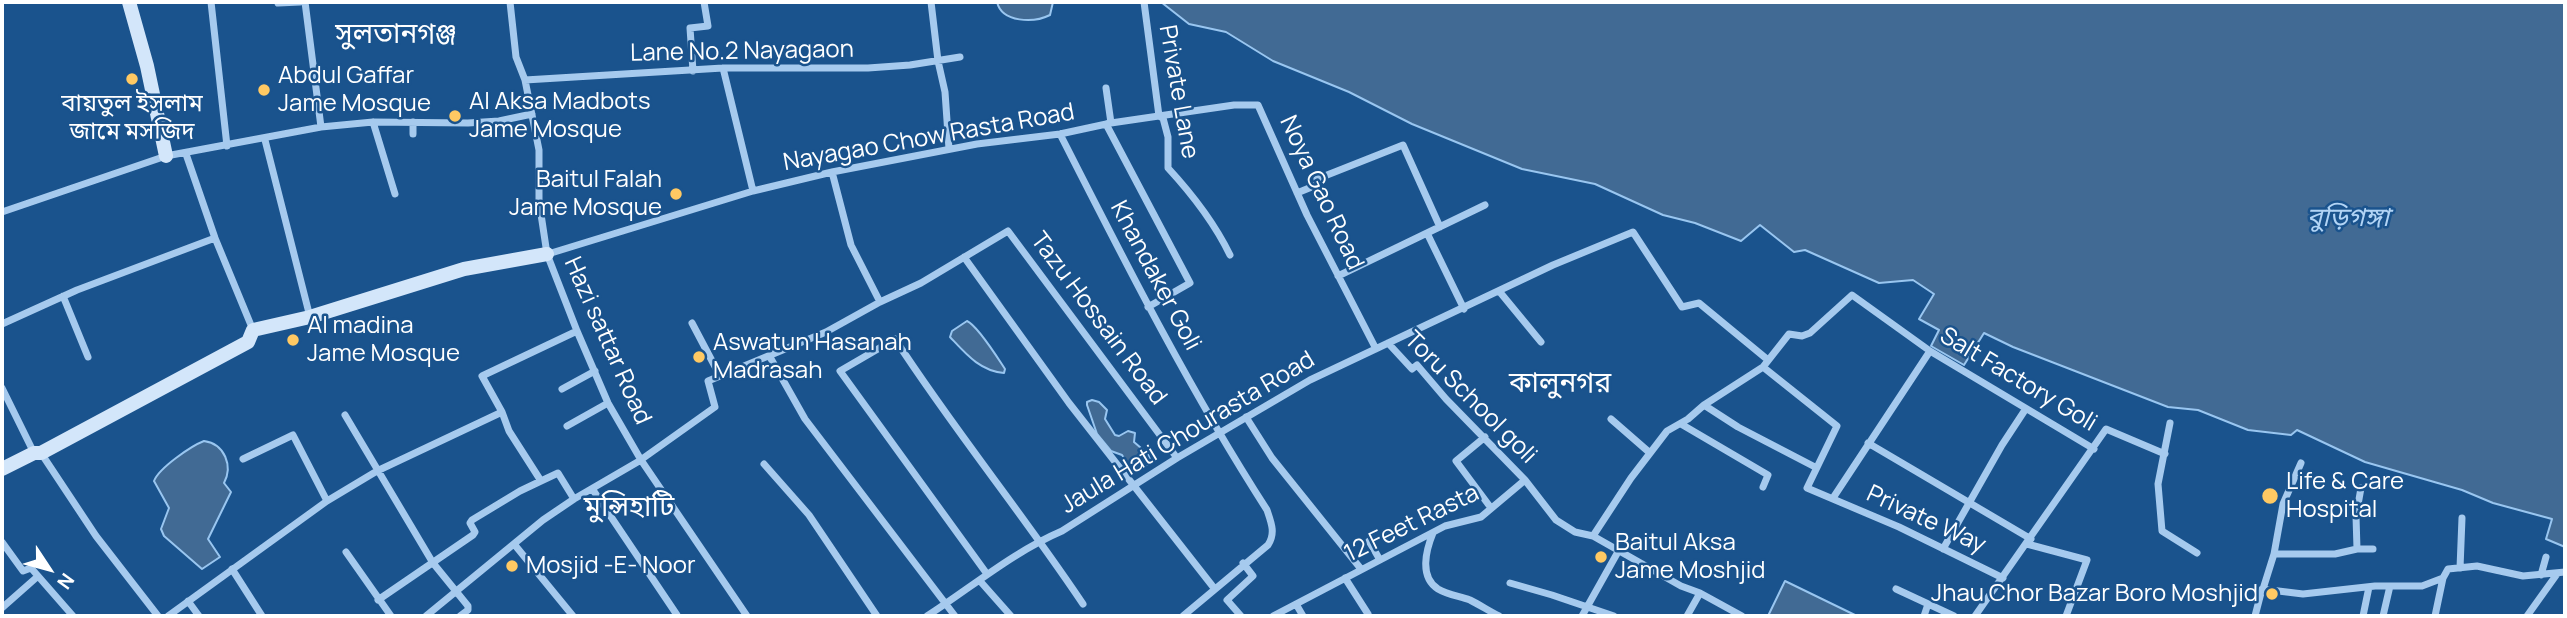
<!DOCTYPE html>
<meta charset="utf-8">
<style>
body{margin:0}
#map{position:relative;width:2567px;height:618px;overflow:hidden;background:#1a538d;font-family:Manrope,sans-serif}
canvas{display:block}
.frame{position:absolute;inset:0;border:4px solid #fff;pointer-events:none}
.north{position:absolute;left:14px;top:534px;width:70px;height:70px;-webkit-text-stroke:5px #1a538d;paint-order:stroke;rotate:126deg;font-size:19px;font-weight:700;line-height:28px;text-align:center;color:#fff}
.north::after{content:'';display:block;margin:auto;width:24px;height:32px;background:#fff;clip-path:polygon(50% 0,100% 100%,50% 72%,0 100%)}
</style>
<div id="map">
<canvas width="2567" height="618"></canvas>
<div class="frame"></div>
<div class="north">N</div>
</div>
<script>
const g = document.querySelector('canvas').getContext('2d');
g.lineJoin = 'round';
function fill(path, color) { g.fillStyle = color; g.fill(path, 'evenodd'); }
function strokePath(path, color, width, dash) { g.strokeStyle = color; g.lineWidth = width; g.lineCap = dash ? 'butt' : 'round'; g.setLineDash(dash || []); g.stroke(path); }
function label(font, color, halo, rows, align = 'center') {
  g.font = font + ' Manrope,"Noto Sans Bengali",sans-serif'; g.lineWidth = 5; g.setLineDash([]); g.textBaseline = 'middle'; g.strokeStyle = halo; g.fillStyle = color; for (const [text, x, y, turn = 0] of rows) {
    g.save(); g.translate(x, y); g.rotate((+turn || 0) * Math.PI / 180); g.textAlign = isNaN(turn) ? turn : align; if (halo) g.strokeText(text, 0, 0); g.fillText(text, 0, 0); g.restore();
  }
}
const water = new Path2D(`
 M997 2H1053L1050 15C1034 23 1002 23 997 2Z
 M1161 2H2565V547L2546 539 2552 519 2493 503 2462 490 2365 462 2297 430 2291 435 2248 430 2198 410 2168 407 2013 347 1984 333 1964 365 1931 346 1939 330 1919 319 1934 294 1913 280 1879 283 1805 250 1794 252 1760 225 1741 241 1695 223 1663 215 1595 184 1522 169 1412 124 1349 92 1273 61 1226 32 1189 24Z
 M967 321C978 326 997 357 1005 369L1004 373C980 371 966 354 950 337L952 331Z
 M1092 400 1099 402 1107 410 1105 419 1115 435 1119 436 1128 431 1135 433 1134 442 1148 454 1151 462 1147 465 1128 464 1122 455 1111 451 1097 434 1087 405V402Z
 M204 441C225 444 233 466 224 483L231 492 208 539 220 557 202 569 164 536 161 529 169 508 154 481C159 468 191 446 204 441Z
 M1785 581 1857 616H1768Z`);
const street = new Path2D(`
 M211 2 227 146
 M305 2 321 127
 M510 2 516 57 525 80 539 150V201L547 254 577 331 608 403 641 460 747 616
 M931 2 938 61 945 92 949 149
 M1144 2 1159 116 1163 118 1168 137V168C1192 194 1214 222 1230 255
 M278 3 300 2
 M723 68 753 191
 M693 71 690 28 708 26 704 2
 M525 80 723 68H868L910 65 960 57
 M1106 88 1111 123
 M373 122 395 194
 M1106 124 1190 283 1148 307
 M413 134V122
 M1060 134C1125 262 1189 389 1267 510 1271 522 1276 533 1268 545L1183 616
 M265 140 310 317
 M186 154 215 238 253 330
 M832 172 851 245 880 302 921 283 1008 231 1177 458
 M1297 193 1319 184 1317 179 1403 145 1440 227
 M2 212 166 156 321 127 373 122 468 123 499 121 532 114
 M1427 233 1464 309
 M548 254 753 191 832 172 977 144 1060 134 1111 123 1234 105H1258L1307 215 1376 349
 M964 257 1069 403 1214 588
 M1338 276 1485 205
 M1499 291 1541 342
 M63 296 88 357
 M692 323 720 376
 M2 324 77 290 215 238
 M1388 343 1412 369 1417 365 1446 399 1525 480 1556 520 1575 532 1593 536 1681 586 1700 593 1742 616
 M770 357 805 419 955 616
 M1763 367 1837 426 1807 488 1899 527 2003 578
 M2 388 34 453
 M562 389 595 371
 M1704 405 1738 427 1815 467
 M345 415 433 563 468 606V610L460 616
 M1246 417 1272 458 1361 569
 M1611 419 1650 453
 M2170 423 2158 484 2162 531 2197 553
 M1681 424 1768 475 1763 487
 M567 426 608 403
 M1485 437 1456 461 1491 508
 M1868 443 2031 539
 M41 453 96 536 158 616
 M243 459 293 435 327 501
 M642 459 715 407 708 381 826 332 880 302
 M764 464 809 515 877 616
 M593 490 677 615
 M1833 498 1930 351
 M574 499 558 473 541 481 509 431 502 412 482 376 577 331
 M1433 533C1426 550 1419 577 1438 589 1448 595 1459 596 1470 600 1480 605 1489 611 1499 616
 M1593 536 1631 478 1667 431 1688 419 1704 405 1763 367 1789 334 1802 336 1810 333 1852 295 1930 351 2094 449
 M1369 541 1380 560
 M2 542 23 571 31 568 73 616
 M514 544 573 616
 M2027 544 2087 560 2066 616
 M1943 549 2002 445 2025 410
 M2357 549H2373
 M346 552 391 616
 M2274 554H2335L2357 549 2356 516 2361 488
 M2460 568 2462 518
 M232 569 262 616
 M987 574 840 371 895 339C954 430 1023 514 1083 604
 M2541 575 2546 557
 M1345 578 1368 614
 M980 581 1011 616
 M1510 583 1552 595 1614 616
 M1896 589 1954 616
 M2263 589 2274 554 2283 504 2301 463
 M378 600 473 535 475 532 470 523 472 520 520 491 541 481
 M188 601 199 616
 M1296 604 1303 616
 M2 608 37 577
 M168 616 327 501 377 471 502 412
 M426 616 543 520 574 499 641 460
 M927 616C972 587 1013 552 1062 531L1177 458 1310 380 1553 265 1633 232 1682 307 1699 303 1768 360
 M1241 616 1227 600 1253 576 1243 563
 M1273 616 1445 526 1481 517 1525 480
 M1582 616 1619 550
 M1687 616 1700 593
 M1924 616 1928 604
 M1975 616 2106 429 2165 454
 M2255 616 2262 589 2303 594 2375 586H2422L2443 578 2448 569 2477 566 2523 576 2565 572
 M2363 616 2369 587
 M2383 616 2390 586
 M2435 616 2443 578
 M2527 616 2557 574`);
const secondary = new Path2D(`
 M129 2 147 66 166 156
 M2 469 34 453H41L248 342 253 330 310 317 464 269 547 254`);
const markers = [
 [132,79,7,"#ffc963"],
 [264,90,7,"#ffc963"],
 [455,116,7,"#ffc963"],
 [676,194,7,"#ffc963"],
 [293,340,7,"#ffc963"],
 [699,357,7,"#ffc963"],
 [2270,496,9,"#ffc963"],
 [1601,557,7,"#ffc963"],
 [512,566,7,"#ffc963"],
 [2272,594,7,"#ffc963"]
];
const streetNames = [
 ["Lane No.2 Nayagaon",742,52,-1],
 ["Private Lane",1178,92,80],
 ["Nayagao Chow Rasta Road",929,138,-10],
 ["Noya Gao Road",1321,193,65],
 ["Khandaker Goli",1155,276,62],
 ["Tazu Hossain Road",1098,319,53],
 ["Hazi sattar Road",607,341,66],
 ["Salt Factory Goli",2018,380,31],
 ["Toru School goli",1470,398,45],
 ["Jaula Hati Chourasta Road",1188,433,-31],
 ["Private Way",1926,520,25],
 ["12 Feet Rasta",1412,524,-26]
];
const poiNames = [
 ["Abdul Gaffar",278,76],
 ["Jame Mosque",278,104],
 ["Al Aksa Madbots",469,102],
 ["Jame Mosque",469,130],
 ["বায়তুল ইসলাম",132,104,"center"],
 ["জামে মসজিদ",132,132,"center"],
 ["Baitul Falah",662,180,"right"],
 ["Jame Mosque",662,208,"right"],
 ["Al madina",307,326],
 ["Jame Mosque",307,354],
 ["Aswatun Hasanah",713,343],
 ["Madrasah",713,371],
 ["Life & Care",2286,482],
 ["Hospital",2286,510],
 ["Baitul Aksa",1615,543],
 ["Jame Moshjid",1615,571],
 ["Mosjid -E- Noor",526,566],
 ["Jhau Chor Bazar Boro Moshjid",2258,594,"right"]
];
const waterNames = [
 ["বুড়িগঙ্গা",2348,219]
];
const quarterNames = [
 ["সুলতানগঞ্জ",396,35],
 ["কালুনগর",1560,384],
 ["মুন্সিহাটি",629,508]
];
fill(water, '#416a94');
strokePath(water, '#99c6f0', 2);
strokePath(street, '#a6caee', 7);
strokePath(secondary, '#d3e6fa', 14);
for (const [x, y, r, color] of markers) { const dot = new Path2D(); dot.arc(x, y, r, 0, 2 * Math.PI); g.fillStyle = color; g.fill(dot); strokePath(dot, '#1a538d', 2.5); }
label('24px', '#fff', '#1a538d', streetNames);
label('24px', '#fff', '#1a538d', poiNames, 'left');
label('italic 26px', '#b2d4f5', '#1a538d', waterNames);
label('28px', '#fff', '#1a538d', quarterNames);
</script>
